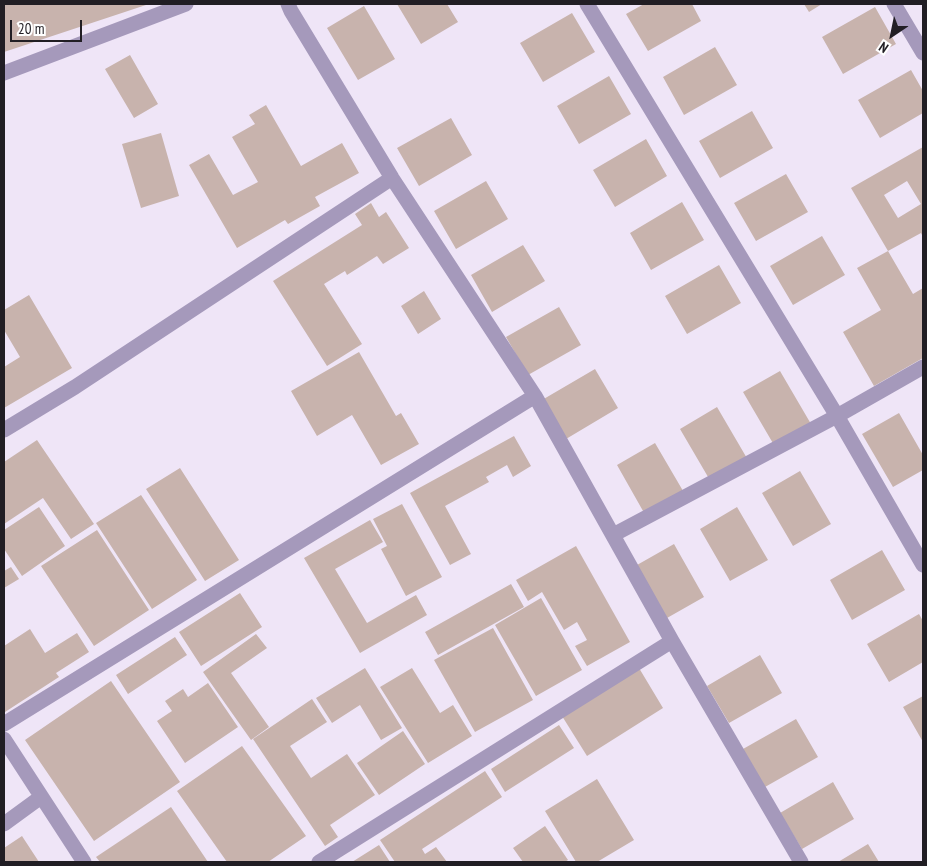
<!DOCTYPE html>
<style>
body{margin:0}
#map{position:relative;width:927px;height:866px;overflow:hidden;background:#efe5f7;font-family:"PT Sans Narrow",sans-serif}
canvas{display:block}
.frame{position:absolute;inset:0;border:5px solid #211e24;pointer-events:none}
.north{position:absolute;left:867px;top:10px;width:50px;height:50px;-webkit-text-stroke:4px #fff;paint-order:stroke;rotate:214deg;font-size:14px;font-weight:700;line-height:20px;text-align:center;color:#211e24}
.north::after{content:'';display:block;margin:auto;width:18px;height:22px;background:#211e24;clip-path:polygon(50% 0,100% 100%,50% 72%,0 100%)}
.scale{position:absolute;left:10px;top:20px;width:72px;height:22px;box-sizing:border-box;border:2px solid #211e24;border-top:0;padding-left:6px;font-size:15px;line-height:18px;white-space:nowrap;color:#211e24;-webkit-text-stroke:4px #fff;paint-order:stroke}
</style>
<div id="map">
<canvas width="927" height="866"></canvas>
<div class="frame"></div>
<div class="north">N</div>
<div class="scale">20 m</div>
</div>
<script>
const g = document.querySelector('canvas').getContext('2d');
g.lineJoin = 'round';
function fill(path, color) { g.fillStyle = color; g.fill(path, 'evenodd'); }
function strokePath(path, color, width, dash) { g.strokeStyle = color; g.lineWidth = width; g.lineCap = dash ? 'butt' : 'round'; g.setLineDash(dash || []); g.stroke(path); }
const building = new Path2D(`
 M4 4H149L4 52Z
 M397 4H447L458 22 421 44Z
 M644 4H692L701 21 648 51 626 14Z
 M804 4H822L809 12Z
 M364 6 395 59 358 80 327 28Z
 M875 7 896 44 843 74 822 37Z
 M572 13 595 52 543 82 520 43Z
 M715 47 737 85 684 115 663 77Z
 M130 55 158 104 134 118 105 69Z
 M911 70 923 91V113L880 138 858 100Z
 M609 76 631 114 579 144 557 106Z
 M266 105 301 166 342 143 359 173 315 197 320 206 288 224 285 220 237 248 189 165 209 154 233 195 258 182 232 137 255 124 249 115Z
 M752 111 773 148 720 178 699 141Z
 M451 118 472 155 419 186 397 148Z
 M161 133 179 196 141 208 122 144Z
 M646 139 667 176 615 207 593 170Z
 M923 147V237L921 233 888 251 851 188ZM907 181 921 204 898 218 884 195Z
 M786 174 808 212 756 241 734 203Z
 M486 181 508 219 456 249 434 211Z
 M682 202 704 240 651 270 630 233Z
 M371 203 379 217 386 212 409 248 383 264 377 256 347 275 345 271 324 284 362 344 327 366 273 281 362 225 355 214Z
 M822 236 845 275 793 305 770 266Z
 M523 245 545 281 492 312 471 275Z
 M888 251 913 294 923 288V358L874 386 843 332 881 310 857 268Z
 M719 265 741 303 687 334 665 296Z
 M424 291 441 319 418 334 401 306Z
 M29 295 72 368 4 408V367L20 357 4 330V310Z
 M559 307 581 345 528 375 506 337Z
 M359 352 396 416 401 413 419 444 381 465 352 415 317 436 291 391Z
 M595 369 618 408 566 439 542 400Z
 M780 371 811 424 774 445 743 392Z
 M717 407 748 460 711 482 680 429Z
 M899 413 923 455V470L893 487 862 434Z
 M514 436 531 466 513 477 507 465 486 477 489 482 445 506 471 554 450 565 410 493Z
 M37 440 94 524 71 539 43 498 4 524V462Z
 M655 443 686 496 647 518 617 465Z
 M180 468 239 560 205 581 146 489Z
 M800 471 831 524 793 546 762 493Z
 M141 495 197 580 152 609 96 523Z
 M402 504 442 577 406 596 381 549 387 546 373 519Z
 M39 507 65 546 22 576 4 549V530Z
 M737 507 768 560 730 581 700 529Z
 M370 520 383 542 335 569 367 623 416 595 427 615 360 653 304 558Z
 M97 530 149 610 94 646 41 566Z
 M674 544 704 597 667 618 637 565Z
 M576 546 630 642 587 666 575 646 587 640 577 622 564 630 542 592 528 601 516 580Z
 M882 550 905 590 852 620 830 580Z
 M11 567 19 579 4 588V571Z
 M511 584 524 607 438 655 425 632Z
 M240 593 262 627 201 666 179 632Z
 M541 598 582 670 536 696 495 625Z
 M919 614 923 621V662L889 682 867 644Z
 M493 628 533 700 475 732 434 660Z
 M30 629 45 653 77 633 89 652 56 673 59 677 5 712 4 709V646Z
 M256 634 267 648 231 673 269 727 251 740 203 672Z
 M175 637 187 655 128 694 116 675Z
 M760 655 782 693 729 723 707 686Z
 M365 668 402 728 381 740 360 705 332 723 316 698Z
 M412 668 440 713 453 705 472 736 428 763 380 687Z
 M639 668 663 708 587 756 562 716Z
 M111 681 180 782 94 841 25 740Z
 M208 683 238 727 185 763 157 721 172 711 165 701 183 689 188 697Z
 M923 696V742L903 707Z
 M312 699 327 722 290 746 311 778 347 754 375 795 330 825 338 837 325 846 253 739Z
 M796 719 818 757 765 787 743 749Z
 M559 725 574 748 505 792 491 769Z
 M403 731 425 764 379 795 357 763Z
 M242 746 306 836 268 862H227L177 791Z
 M485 771 502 797 422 849 425 854 436 847 447 862H395L380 840Z
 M597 779 634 840 597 862H576L545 811Z
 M833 782 854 819 802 849 780 813Z
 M171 807 208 862H100L96 857Z
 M545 826 568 860 565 862H523L513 848Z
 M22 836 39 862H4V848Z
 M868 844 879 862H838Z
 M379 845 390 862H352Z`);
const street = new Path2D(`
 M288 4 291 11 392 178 535 396 672 641 801 862
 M587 4 837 416 923 565
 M894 4 923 53
 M4 73 186 4
 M4 430 75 387 392 178
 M613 535 837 416 923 367
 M4 724 535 396
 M4 739 84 862
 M4 824 41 797
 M319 862 672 641`);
fill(building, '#c8b3ad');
strokePath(street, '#a599bb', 15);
</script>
